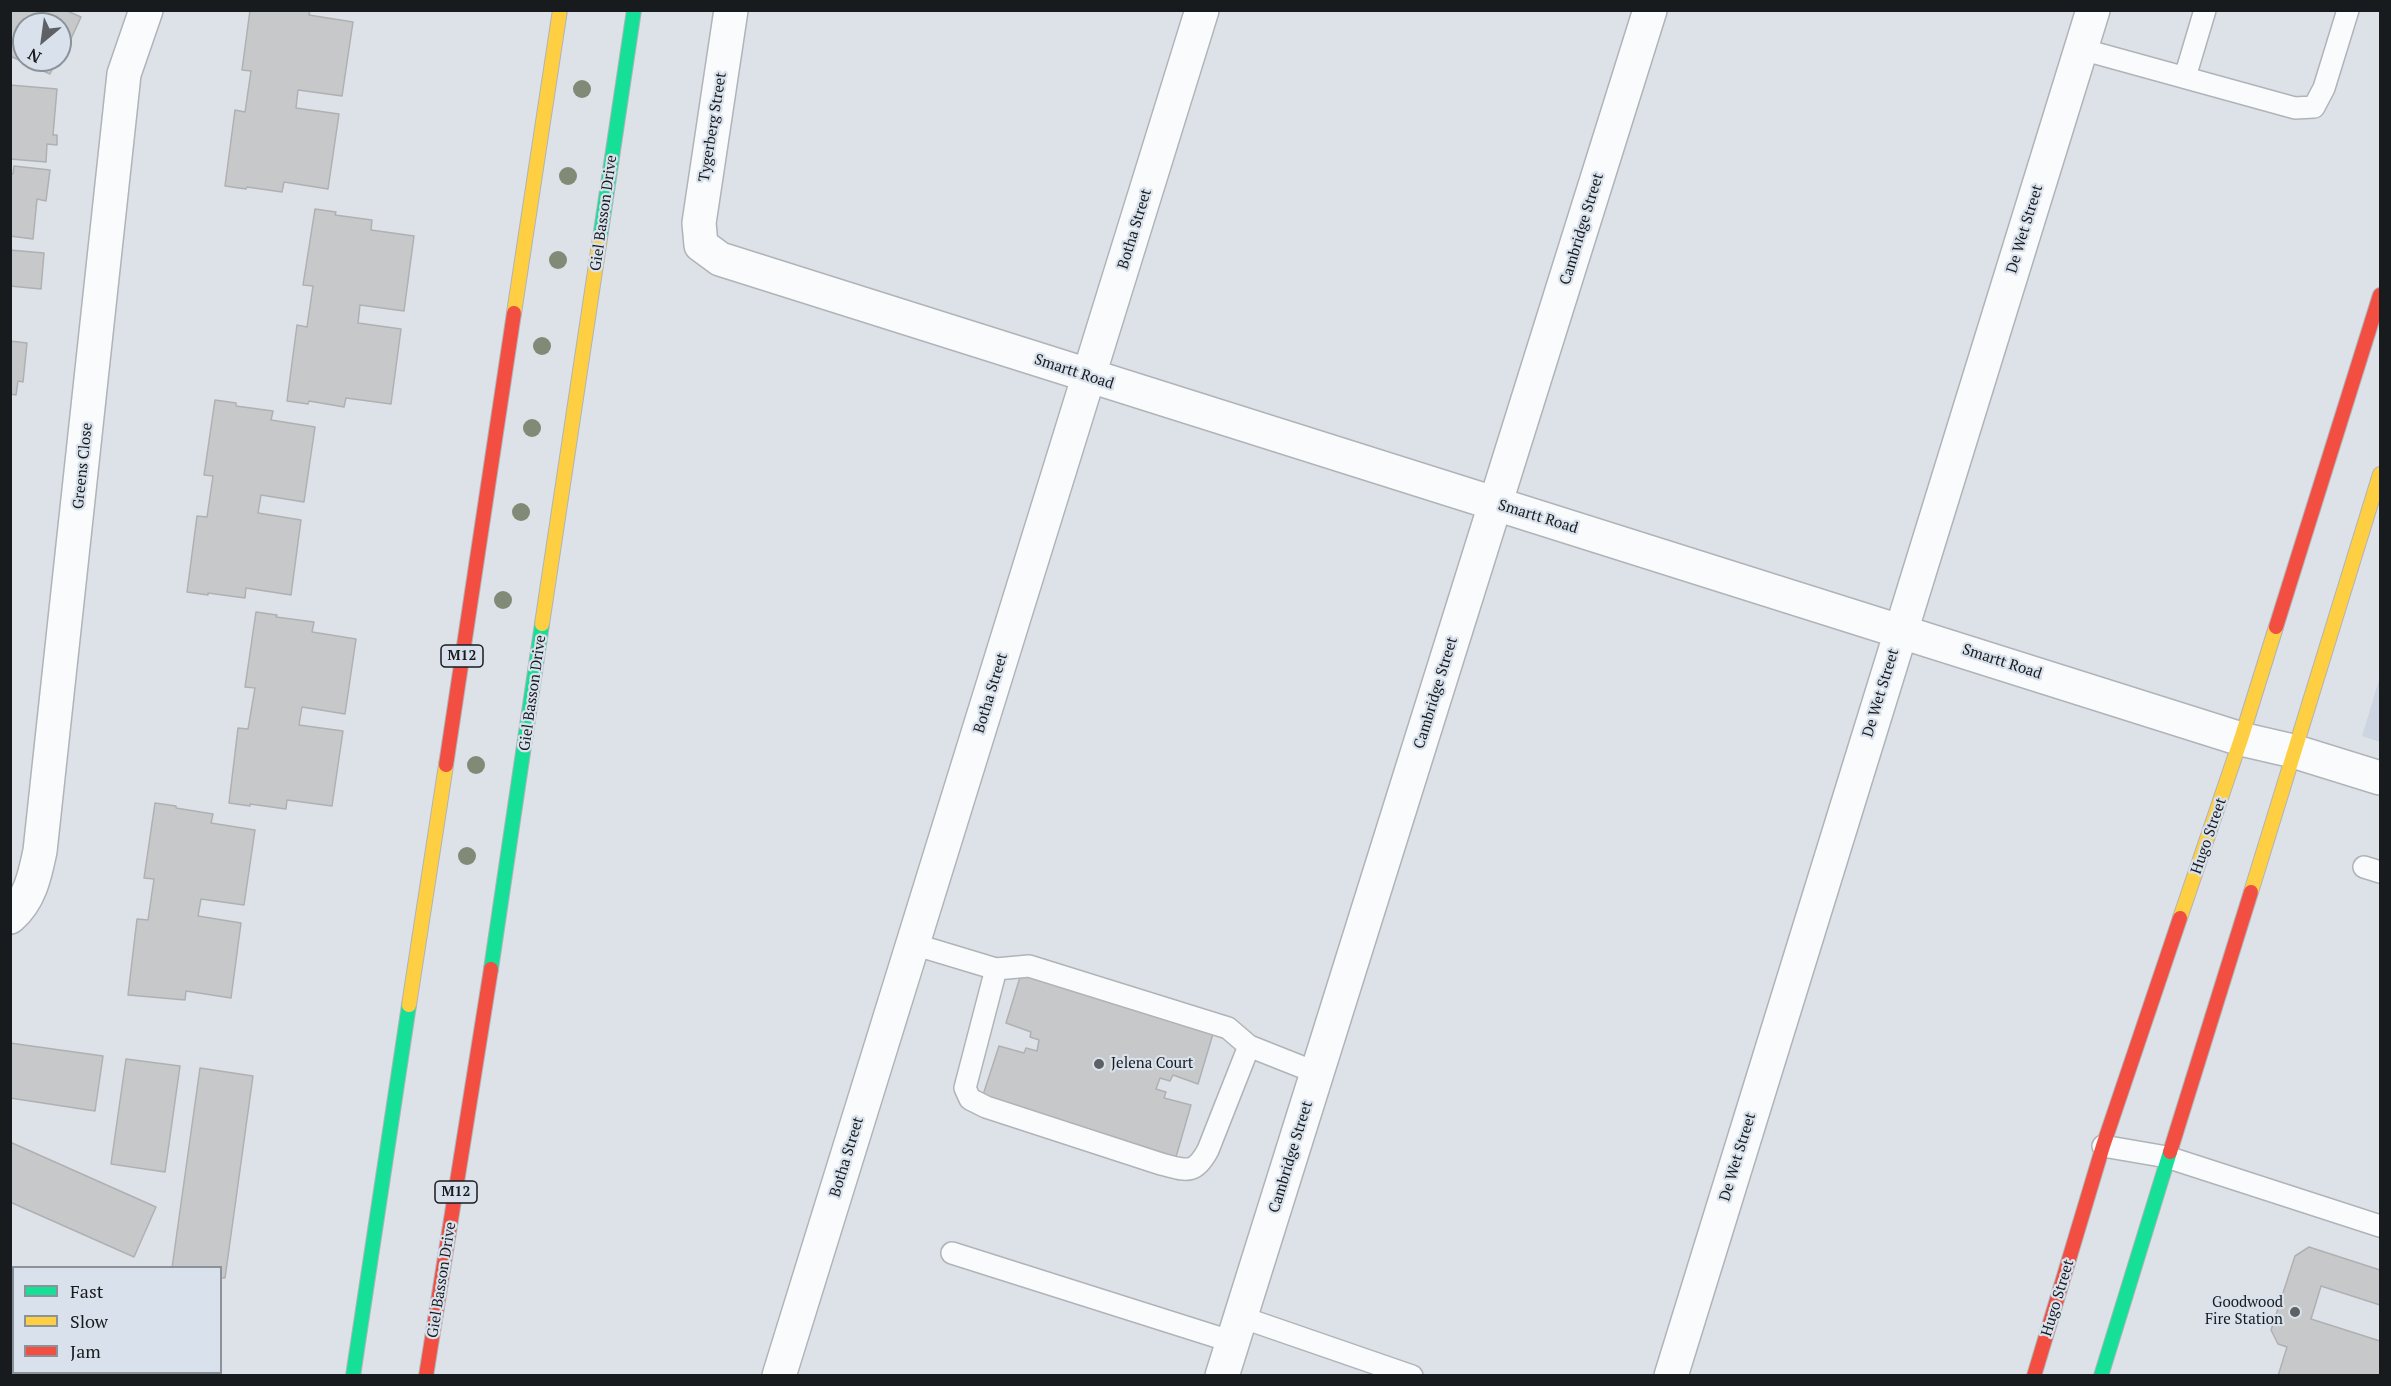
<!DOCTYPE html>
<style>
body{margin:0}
#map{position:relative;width:2391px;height:1386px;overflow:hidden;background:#dde2e8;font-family:"PT Serif",serif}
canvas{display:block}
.frame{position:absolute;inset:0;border:12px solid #181b1e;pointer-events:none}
.legend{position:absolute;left:12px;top:1266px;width:210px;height:108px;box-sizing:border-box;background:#d9e2ec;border:2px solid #8c929a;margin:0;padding:8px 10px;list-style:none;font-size:18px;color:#181b1e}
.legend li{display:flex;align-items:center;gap:12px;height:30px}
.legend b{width:30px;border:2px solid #8c929a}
.north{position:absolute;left:12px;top:12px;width:60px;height:60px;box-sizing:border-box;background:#d9e2ec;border:2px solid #8c929a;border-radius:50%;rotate:209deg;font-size:16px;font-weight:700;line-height:24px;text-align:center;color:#181b1e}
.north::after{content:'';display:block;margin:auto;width:21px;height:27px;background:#5d6165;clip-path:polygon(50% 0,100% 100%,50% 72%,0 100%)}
</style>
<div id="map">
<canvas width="2391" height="1386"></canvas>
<div class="frame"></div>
<ul class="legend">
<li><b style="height:8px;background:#16e098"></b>Fast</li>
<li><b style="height:8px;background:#ffcf43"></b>Slow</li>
<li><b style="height:8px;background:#f24e42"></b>Jam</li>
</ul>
<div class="north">N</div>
</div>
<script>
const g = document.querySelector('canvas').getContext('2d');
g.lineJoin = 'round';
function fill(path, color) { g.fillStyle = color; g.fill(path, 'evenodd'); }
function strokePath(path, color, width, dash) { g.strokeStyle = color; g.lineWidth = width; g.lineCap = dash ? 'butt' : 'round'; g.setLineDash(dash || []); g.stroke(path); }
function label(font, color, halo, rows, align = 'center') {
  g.font = font + ' "PT Serif",serif'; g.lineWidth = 4.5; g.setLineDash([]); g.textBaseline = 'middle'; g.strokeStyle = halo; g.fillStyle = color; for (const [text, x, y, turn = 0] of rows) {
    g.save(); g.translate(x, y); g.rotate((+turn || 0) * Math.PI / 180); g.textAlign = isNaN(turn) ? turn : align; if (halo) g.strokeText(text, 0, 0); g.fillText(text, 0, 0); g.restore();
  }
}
const built = new Path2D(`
 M2380 677V742L2362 736Z`);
const building = new Path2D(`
 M10 10H65L81 17 64 54 60 52V24H24V60H57L50 74 10 56Z
 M250 10H310L309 15 353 22 342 96 298 90 296 108 339 114 328 189 284 182 282 192 247 187 246 189 225 186 235 110 245 112 251 71 242 70Z
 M10 85 57 89 53 135H57V145L47 144 46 162 10 159Z
 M14 166 50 170 46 201 37 199 33 239 10 236V174H13Z
 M315 209 336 212 335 215 372 220 371 230 414 236 404 311 360 305 358 323 401 329 391 404 346 398 344 407 309 401 308 404 287 401 297 325 307 327 313 286 303 285Z
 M10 250 44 253 41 289 10 286Z
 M10 341 27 343 23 382 18 381 16 395 10 394Z
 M215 400 236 403V406L273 411 271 420 315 427 304 502 261 495 258 513 301 520 291 595 246 588 245 598 208 593V595L187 592 197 516 207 517 213 476 204 475Z
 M256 612 277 615 276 617 314 622 312 632 356 639 345 714 302 707 299 725 343 731 332 806 287 800 286 809 250 804V806L229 803 238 728 248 729 255 688 245 687Z
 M155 803 176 806V808L213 814 211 823 255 830 244 905 201 899 198 916 241 923 231 998 186 991 185 1000 128 995 137 919 148 920 154 879 144 878Z
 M1021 974 1213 1034 1198 1084 1173 1075 1170 1081 1160 1078 1156 1089 1166 1092 1164 1098 1191 1105 1176 1157 983 1095 999 1046 1024 1053 1026 1048 1037 1051 1039 1040 1030 1037 1031 1032 1006 1023Z
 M10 1043 103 1056 95 1111 10 1098Z
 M126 1059 180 1066 165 1172 111 1164Z
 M200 1068 253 1076 225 1278H220V1268H172Z
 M10 1142 156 1207 134 1257 10 1202Z
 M2309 1247 2380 1270V1305L2321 1286 2311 1319 2380 1341V1376H2278L2287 1347 2278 1344 2271 1330 2295 1256Z`);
const lane = new Path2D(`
 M2081 49 2295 108 2314 107 2324 88 2348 10
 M2185 77 2205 10
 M2364 867 2380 872
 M913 944 996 969 1029 966 1228 1028 1249 1046 1317 1073
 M996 969 965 1088 970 1099 986 1107 1161 1164C1186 1170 1194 1176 1208 1150L1249 1046
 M2103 1146 2167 1157 2380 1226
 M952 1253 1233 1342
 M1241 1317 1412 1376`);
const street = new Path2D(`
 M731 10 699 223 701 245 720 259 2241 739 2293 751 2380 778
 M10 917C30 900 35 875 40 851L124 74 146 10
 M35 1372 47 1376
 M779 1376 1202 10
 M1222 1376 1650 10
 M1671 1376 2093 10`);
const fast = new Path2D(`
 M600 238 634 10
 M491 969 542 624
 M353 1376 409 1005
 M2101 1376 2170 1152`);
const slow = new Path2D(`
 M514 313 560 10
 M542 624 600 238
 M2251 892 2380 474
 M2180 918 2241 739 2276 627
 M409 1005 446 765`);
const jam = new Path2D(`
 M2276 627 2380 295
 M446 765 514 313
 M2170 1152 2251 892
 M426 1376 491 969
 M2034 1376 2103 1146 2180 918`);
const trees = [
 [582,89],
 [568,176],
 [558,260],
 [542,346],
 [532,428],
 [521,512],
 [503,600],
 [476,765],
 [467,856]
];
const markers = [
 [1099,1064,6,"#5d6165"],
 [2295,1312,6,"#5d6165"]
];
const shields = [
 [462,656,42],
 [456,1192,42]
];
const shieldNames = [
 ["M12",462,656],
 ["M12",456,1192]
];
const streetNames = [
 ["Tygerberg Street",713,127,-81],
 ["Giel Basson Drive",604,213,-82],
 ["Botha Street",1135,229,-73],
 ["Cambridge Street",1582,229,-73],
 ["De Wet Street",2025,229,-73],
 ["Smartt Road",1074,372,18],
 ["Greens Close",83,466,-84],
 ["Smartt Road",1538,517,17],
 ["Smartt Road",2002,662,18],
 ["Giel Basson Drive",533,693,-82],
 ["Botha Street",991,693,-73],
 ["Cambridge Street",1436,693,-73],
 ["De Wet Street",1881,693,-73],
 ["Hugo Street",2209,836,-71],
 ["Botha Street",847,1157,-73],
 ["Cambridge Street",1291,1157,-73],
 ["De Wet Street",1738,1157,-73],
 ["Giel Basson Drive",442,1280,-81],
 ["Hugo Street",2058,1298,-73]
];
const poiNames = [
 ["Jelena Court",1111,1064],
 ["Goodwood",2283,1303,"right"],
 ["Fire Station",2283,1320,"right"]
];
fill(built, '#ccd5e1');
fill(building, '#c7c8c9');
strokePath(building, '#b0b0b2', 1.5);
strokePath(lane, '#b0b4b8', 24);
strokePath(street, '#b0b4b8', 36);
strokePath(fast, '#b0b4b8', 16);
strokePath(slow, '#b0b4b8', 16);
strokePath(jam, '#b0b4b8', 16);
strokePath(lane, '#fafbfc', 21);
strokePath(street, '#fafbfc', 33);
strokePath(fast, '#16e098', 14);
strokePath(slow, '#ffcf43', 14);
strokePath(jam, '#f24e42', 14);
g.fillStyle = '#818977';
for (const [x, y] of trees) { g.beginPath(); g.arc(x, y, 9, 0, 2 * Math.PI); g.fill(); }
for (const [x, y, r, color] of markers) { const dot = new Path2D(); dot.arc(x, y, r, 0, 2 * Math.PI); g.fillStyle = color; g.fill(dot); strokePath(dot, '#d9e2ec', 2); }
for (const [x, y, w] of shields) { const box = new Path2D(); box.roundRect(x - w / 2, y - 11, w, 22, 4.5); g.fillStyle = '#d9e2ec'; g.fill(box); strokePath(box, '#181b1e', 1.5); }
label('bold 14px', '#181b1e', null, shieldNames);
label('15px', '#181b1e', '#d9e2ec', streetNames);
label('15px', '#181b1e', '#d9e2ec', poiNames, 'left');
</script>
